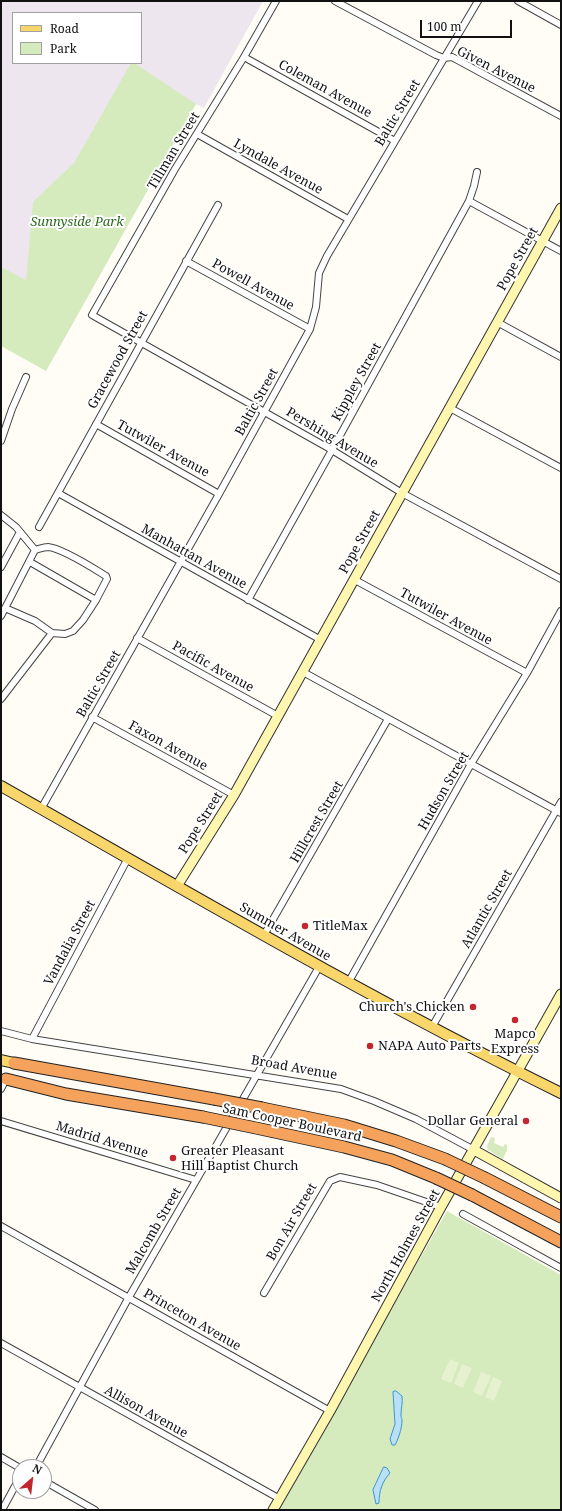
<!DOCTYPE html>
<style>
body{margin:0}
#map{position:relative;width:562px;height:1511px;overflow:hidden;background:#fffdf5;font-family:"Noto Serif",serif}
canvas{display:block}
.frame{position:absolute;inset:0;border:2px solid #111;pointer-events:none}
.legend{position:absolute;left:12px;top:12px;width:130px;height:52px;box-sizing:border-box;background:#fff;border:1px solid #a0a0a0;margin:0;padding:5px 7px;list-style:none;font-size:12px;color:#111}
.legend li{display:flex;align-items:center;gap:8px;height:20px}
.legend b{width:20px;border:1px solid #a0a0a0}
.north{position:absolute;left:12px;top:1459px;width:40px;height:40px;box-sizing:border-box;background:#fff;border:1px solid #a0a0a0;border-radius:50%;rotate:28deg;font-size:11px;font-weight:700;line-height:16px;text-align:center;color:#111}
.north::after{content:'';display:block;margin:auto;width:14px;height:18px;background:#c4262e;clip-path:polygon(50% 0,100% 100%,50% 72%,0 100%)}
.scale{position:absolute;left:420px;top:20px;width:92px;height:18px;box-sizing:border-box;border:2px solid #111;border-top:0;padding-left:5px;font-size:12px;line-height:14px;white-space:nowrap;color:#111;-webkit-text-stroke:3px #fff;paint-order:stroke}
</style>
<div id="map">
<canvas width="562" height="1511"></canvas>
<div class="frame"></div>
<ul class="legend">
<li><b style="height:5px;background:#f9d66b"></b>Road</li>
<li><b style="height:11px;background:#d5ebbd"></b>Park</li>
</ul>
<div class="north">N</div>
<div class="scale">100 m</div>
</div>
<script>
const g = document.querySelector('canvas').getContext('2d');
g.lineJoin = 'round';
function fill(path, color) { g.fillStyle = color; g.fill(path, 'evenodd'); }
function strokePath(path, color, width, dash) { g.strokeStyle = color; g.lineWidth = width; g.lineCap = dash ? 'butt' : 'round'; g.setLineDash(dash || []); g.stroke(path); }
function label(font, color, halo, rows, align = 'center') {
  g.font = font + ' "Noto Serif",serif'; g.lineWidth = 4; g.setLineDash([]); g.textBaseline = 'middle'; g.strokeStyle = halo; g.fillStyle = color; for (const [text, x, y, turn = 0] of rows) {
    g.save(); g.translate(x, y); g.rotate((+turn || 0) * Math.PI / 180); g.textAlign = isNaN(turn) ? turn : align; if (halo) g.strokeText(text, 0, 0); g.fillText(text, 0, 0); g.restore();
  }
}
const industrial = new Path2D(`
 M1 1H263L204 108 196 104 46 371 1 343ZM13 13H141V63H13Z`);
const green = new Path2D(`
 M131 63H134L196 104 46 371 1 346V267L26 280 33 202 74 163Z
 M491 1137 495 1138 494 1143 503 1147 505 1144 507 1145V1150L503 1159 488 1150 487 1146Z
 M447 1211 561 1275V1510H277Z`);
const pitch = new Path2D(`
 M450 1359 459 1363 451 1383 441 1379Z
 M462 1364 472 1368 463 1388 454 1384Z
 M481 1372 491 1376 482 1396 473 1392Z
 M493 1377 502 1381 494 1401 485 1397Z`);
const water = new Path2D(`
 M396 1391 402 1396C403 1402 401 1408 401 1415 401 1419 402 1417 402 1421 402 1428 398 1440 395 1445H392L390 1439 395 1424 393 1392Z
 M384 1467 387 1468 390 1473C382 1482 379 1491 379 1503L376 1504 373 1490Z`);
const street = new Path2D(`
 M276 1 244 57 175 169 92 315 332 450 402 493 561 579
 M335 1 436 55 444 58 452 57 561 116
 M518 1 561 25
 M244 57 395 141
 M197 134 348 219
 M469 201 561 251
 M186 261 310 329
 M497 322 561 357
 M450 408 561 468
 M96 424 219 494
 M1 441 12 409 26 377
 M58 493 321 640
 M1 515 16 527 35 550
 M39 527 218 205
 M35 550C39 549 44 547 48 547 62 548 93 568 106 576L107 579 96 600
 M1 567 20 532
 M355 580 527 673
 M248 600 332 450 469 201 474 186 477 172
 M5 608 35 621 52 633 65 634 73 631 83 620 96 600 30 562
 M1 616 35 550
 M137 638 278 716
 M303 672 561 813
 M1 699 52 633
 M92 717 234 795
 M41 809 219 494 310 329 316 307 319 273 327 256 478 1
 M264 935 388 719
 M348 983 471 764 527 673 561 611
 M432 1027 561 802
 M1 1031 32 1039 341 1089 374 1101 416 1119 474 1150
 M32 1039 128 858
 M1 1089 6 1079
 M1 1121 196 1180
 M463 1214 561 1268
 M1 1226 330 1411
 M264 1293 330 1181 340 1177 377 1185 441 1207
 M1 1343 280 1499
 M1 1457 20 1468
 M36 1467 129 1297 319 967
 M44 1481 95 1510
 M2 1510 20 1477`);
const secondary = new Path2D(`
 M177 886 234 795 561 208
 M474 1150 561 1198
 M273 1510 330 1411 441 1207 561 994`);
const primary = new Path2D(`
 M1 786C186 891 370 999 561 1093
 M1 1060 14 1063`);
const highway = new Path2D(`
 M14 1063 214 1099
 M6 1079 66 1094 203 1117
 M262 1108 344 1125 396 1141 445 1159
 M256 1128 344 1147 392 1160 436 1178
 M485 1178 561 1217
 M472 1195 561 1242`);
const highwayBridge = new Path2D(`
 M214 1099 262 1108
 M203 1117 256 1128
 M445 1159 485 1178
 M436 1178 472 1195`);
const markers = [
 [305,926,4,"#c4262e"],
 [473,1007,4,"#c4262e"],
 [515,1020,4,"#c4262e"],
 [370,1046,4,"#c4262e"],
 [526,1121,4,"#c4262e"],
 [173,1158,4,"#c4262e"]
];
const streetNames = [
 ["Given Avenue",496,70,27],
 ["Coleman Avenue",325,89,29],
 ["Baltic Street",398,113,-59],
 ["Tillman Street",174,151,-59],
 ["Lyndale Avenue",278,167,29],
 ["Pope Street",518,259,-61],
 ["Powell Avenue",253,285,29],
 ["Gracewood Street",118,360,-61],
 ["Kippley Street",357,382,-61],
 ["Baltic Street",257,402,-61],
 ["Pershing Avenue",332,438,31],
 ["Tutwiler Avenue",163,449,29],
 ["Pope Street",360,542,-61],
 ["Manhattan Avenue",194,557,29],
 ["Tutwiler Avenue",446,617,29],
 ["Pacific Avenue",213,667,29],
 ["Baltic Street",99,684,-60],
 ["Faxon Avenue",168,746,29],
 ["Hudson Street",444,791,-60],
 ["Hillcrest Street",317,822,-60],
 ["Pope Street",201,823,-58],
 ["Atlantic Street",487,909,-60],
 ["Summer Avenue",285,932,30],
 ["Vandalia Street",70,943,-62],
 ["Broad Avenue",294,1068,10],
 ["Sam Cooper Boulevard",292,1123,12],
 ["Madrid Avenue",102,1140,17],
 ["Bon Air Street",292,1222,-60],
 ["Malcomb Street",154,1231,-60],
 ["North Holmes Street",406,1246,-61],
 ["Princeton Avenue",192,1320,30],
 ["Allison Avenue",146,1412,29]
];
const parkNames = [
 ["Sunnyside Park",77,222]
];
const poiNames = [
 ["TitleMax",313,926],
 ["Church's Chicken",465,1007,"right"],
 ["Mapco",515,1034,"center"],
 ["Express",515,1049,"center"],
 ["NAPA Auto Parts",378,1046],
 ["Dollar General",518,1121,"right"],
 ["Greater Pleasant",181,1151],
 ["Hill Baptist Church",181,1166]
];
fill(industrial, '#eee6ef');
fill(green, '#d5ebbd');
fill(pitch, '#e6f2cf');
fill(water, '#b9e0f7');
strokePath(water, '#3f96cf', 1);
strokePath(street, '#444', 8);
strokePath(secondary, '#333', 11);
strokePath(primary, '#222', 12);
strokePath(highway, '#222', 13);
strokePath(street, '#fff', 6);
strokePath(secondary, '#fff6b0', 9);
strokePath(primary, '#f9d66b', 10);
strokePath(highway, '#f5a25d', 11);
strokePath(highwayBridge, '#222', 13, []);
strokePath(highwayBridge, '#f5a25d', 11);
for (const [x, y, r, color] of markers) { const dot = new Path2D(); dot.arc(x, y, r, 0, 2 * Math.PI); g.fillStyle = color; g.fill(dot); strokePath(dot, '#fff', 1.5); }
label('13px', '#111', '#fff', streetNames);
label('italic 13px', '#2f6b1f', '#fff', parkNames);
label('13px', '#111', '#fff', poiNames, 'left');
</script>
